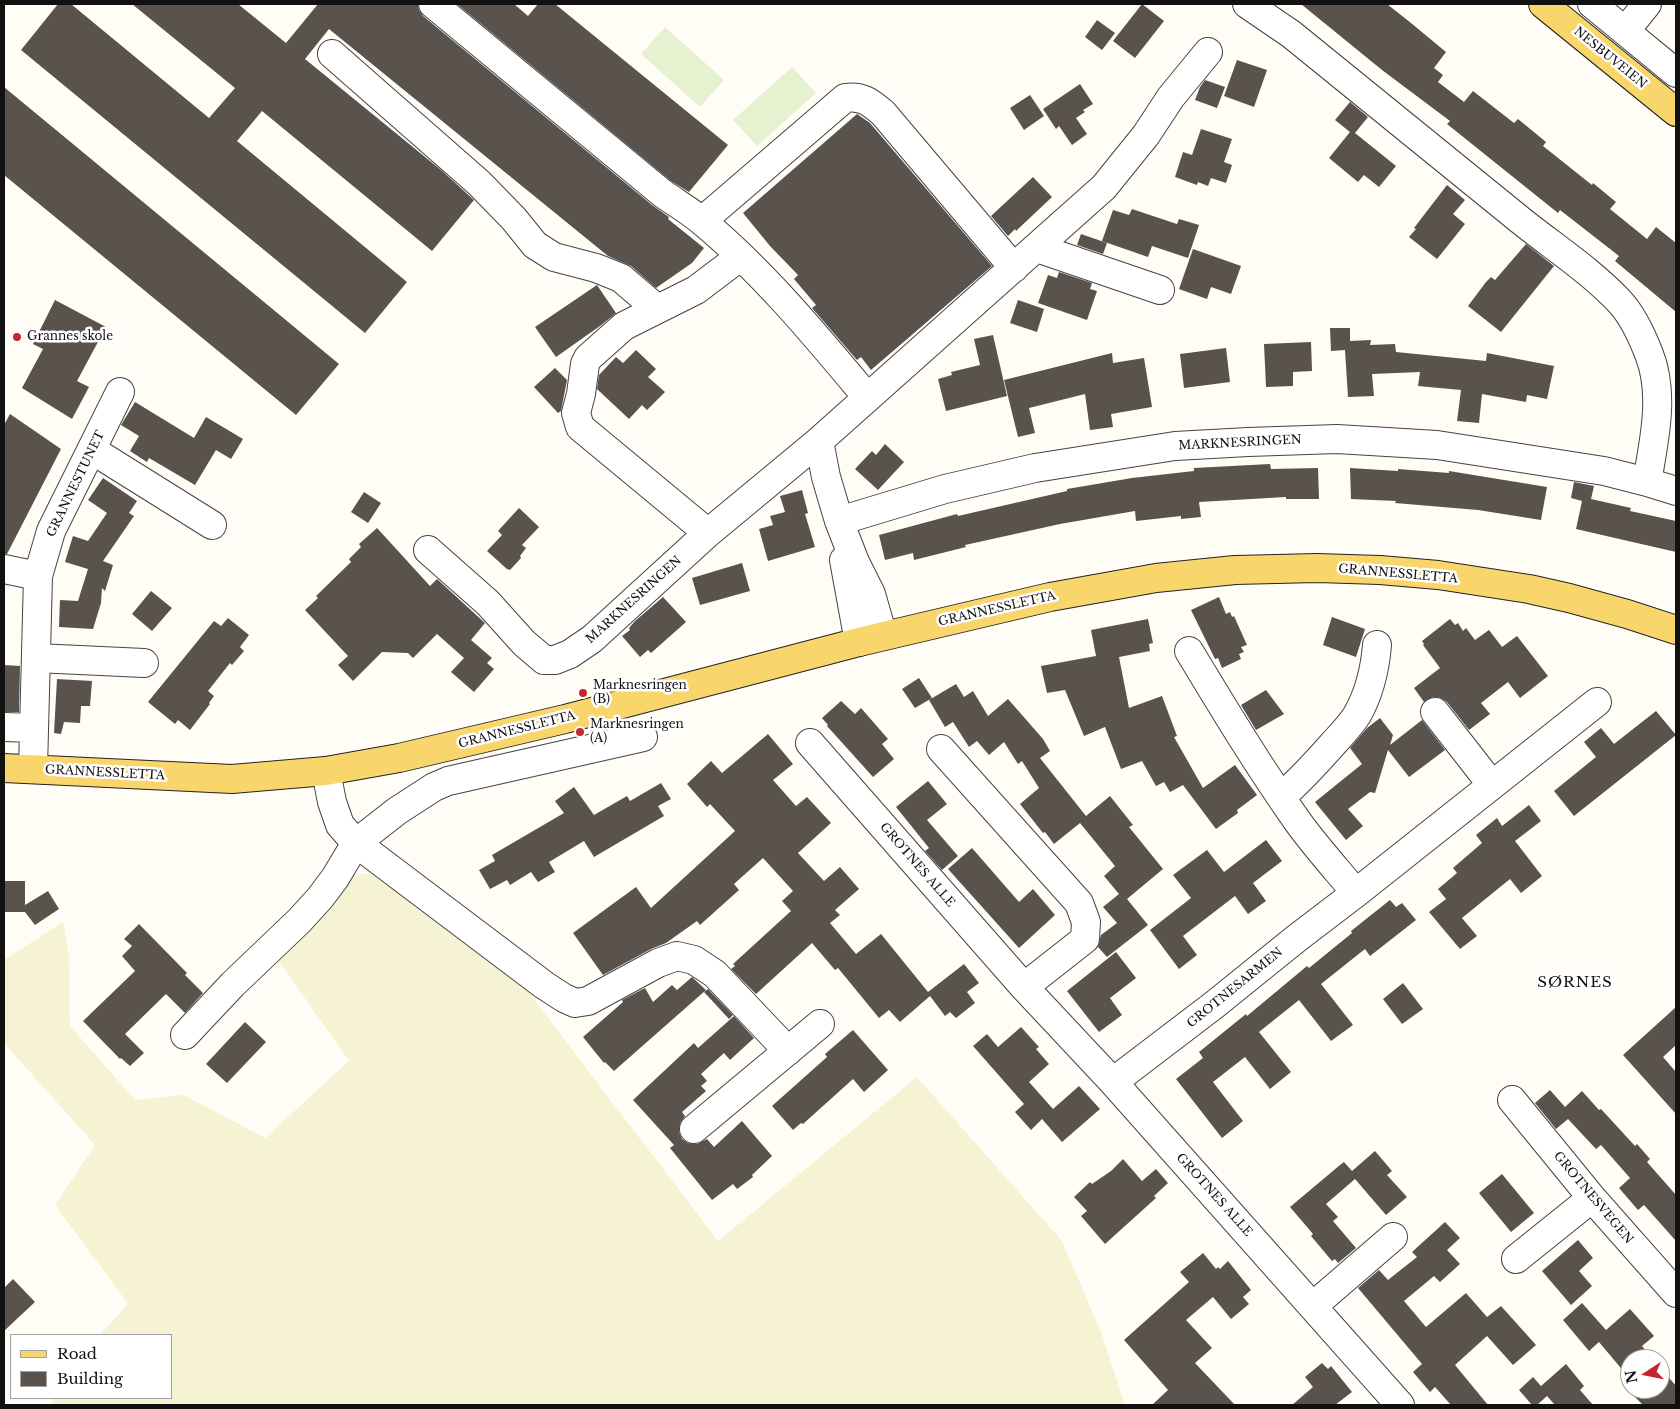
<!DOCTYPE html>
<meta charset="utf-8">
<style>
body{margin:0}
#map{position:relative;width:1680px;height:1409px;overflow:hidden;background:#fffdf5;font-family:"Libre Baskerville",serif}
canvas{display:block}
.frame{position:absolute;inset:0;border:5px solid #111;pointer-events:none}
.legend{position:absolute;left:10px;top:1334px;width:162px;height:65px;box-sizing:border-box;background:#fff;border:1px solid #a0a0a0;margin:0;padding:6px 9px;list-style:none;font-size:15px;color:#111}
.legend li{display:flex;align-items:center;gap:10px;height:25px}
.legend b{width:25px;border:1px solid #a0a0a0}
.north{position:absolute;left:1620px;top:1349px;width:50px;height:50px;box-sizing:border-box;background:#fff;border:1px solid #a0a0a0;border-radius:50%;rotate:259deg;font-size:14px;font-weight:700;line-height:20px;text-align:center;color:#111}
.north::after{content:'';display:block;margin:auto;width:18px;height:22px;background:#c4262e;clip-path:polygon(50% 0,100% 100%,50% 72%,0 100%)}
</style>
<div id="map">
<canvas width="1680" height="1409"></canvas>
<div class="frame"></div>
<ul class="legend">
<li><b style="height:6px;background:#f9d66b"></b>Road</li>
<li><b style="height:14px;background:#5a524d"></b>Building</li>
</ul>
<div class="north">N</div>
</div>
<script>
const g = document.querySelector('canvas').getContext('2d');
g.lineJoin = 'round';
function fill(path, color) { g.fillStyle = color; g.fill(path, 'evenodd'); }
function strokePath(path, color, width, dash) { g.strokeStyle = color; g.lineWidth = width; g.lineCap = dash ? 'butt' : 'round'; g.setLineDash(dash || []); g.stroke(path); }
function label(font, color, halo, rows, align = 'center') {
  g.font = font + ' "Libre Baskerville",serif'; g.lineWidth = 5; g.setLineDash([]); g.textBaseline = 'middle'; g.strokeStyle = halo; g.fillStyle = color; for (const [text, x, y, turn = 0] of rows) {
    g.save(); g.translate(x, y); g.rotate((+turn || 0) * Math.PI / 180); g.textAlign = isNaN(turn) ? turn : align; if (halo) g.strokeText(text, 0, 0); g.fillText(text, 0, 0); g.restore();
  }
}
const farmland = new Path2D(`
 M373 873 459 933 526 989 718 1241 917 1077 1062 1241 1102 1335 1125 1405H54L51 1398H171V1335H100L128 1304 55 1205 95 1145 4 1043V960L63 922 69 957 70 1026 135 1100 184 1095 265 1138 349 1061 273 953 348 876Z`);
const pitch = new Path2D(`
 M665 27 724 80 700 107 641 54Z
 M792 67 816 93 757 146 733 120Z`);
const building = new Path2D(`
 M58 4H71L209 118 235 88 132 4H238L286 43 318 4H418L419 10 423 16 652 205 669 217 668 219 704 248 692 263 656 288 631 266 608 256 329 29 305 59 441 170 474 200 432 251 262 111 237 141 407 282 365 333 21 50Z
 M457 4H514L528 16 538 4H555L728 145 689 192 671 181Z
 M1142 4 1164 21 1135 58 1113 41Z
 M1301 4H1387L1411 23 1446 52 1434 68 1443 75 1438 82 1464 102 1473 91 1514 123 1518 119 1546 142 1543 146 1592 185 1593 183 1616 202 1610 209 1647 239 1656 227 1676 243V312L1615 261 1619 256 1560 210 1558 213 1447 124 1450 121 1382 70Z
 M1097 20 1115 33 1102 50 1085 37Z
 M1237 60 1267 70 1254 107 1224 96Z
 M1205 80 1225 87 1217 108 1195 100 1200 87Z
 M1080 84 1093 104 1083 110 1085 112 1076 118 1087 134 1072 145 1059 126 1056 129 1043 109Z
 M4 87 339 364 296 415 4 175Z
 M1030 95 1044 116 1024 130 1010 108Z
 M1350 102 1368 117 1355 133 1396 166 1379 187 1364 175 1358 182 1329 158 1350 132 1335 120Z
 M857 114 870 123 992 266 871 370 861 357 857 360 812 308 816 305 794 279 798 275 770 246 743 213Z
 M1201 129 1232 139 1224 162 1232 165 1226 183 1211 178 1208 186 1198 182 1197 185 1175 177 1183 152 1192 155Z
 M1033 177 1052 197 1016 231 1015 229 1008 236 991 216Z
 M1447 185 1465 200 1453 214 1465 224 1437 259 1409 237 1416 229 1414 228Z
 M1132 209 1177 224 1179 219 1199 225 1188 258 1152 246 1148 257 1102 241 1113 210 1129 215Z
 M1081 234 1107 243 1103 254 1077 245Z
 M1526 244 1554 266 1501 332 1468 306 1486 282 1491 277 1495 280Z
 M1193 249 1241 266 1231 294 1211 287 1207 299 1179 289Z
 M1059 272 1092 283 1090 289 1097 291 1087 320 1038 303 1048 275 1057 278Z
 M597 285 616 313 600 326 556 357 535 327Z
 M55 300 106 327 77 381 89 387 72 419 22 388 43 349 33 344Z
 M1018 300 1044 309 1037 332 1010 323Z
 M1330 328H1350V341L1371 340 1370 345 1395 344 1396 352 1486 361 1487 353 1554 366 1547 399 1527 395 1526 402 1482 394 1479 423 1457 421 1461 390 1418 386 1420 372 1372 374 1374 396 1348 397 1345 350 1331 351Z
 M993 335 1007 396 946 411 938 379 952 375 951 372 980 365 974 339Z
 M1311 342 1312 371 1293 372V386L1266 387 1264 344Z
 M1226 348 1230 382 1184 388 1180 354Z
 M636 350 656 369 648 377 665 392 647 410 642 405 629 419 597 389 599 375 616 357 623 363Z
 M1112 353 1113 363 1144 358 1152 407 1111 414 1113 427 1090 430 1085 394 1029 408 1035 433 1018 437 1004 380Z
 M555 368 567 380 561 411 558 413 534 387Z
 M135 402 194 438 206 417 243 439 231 459 216 450 195 485 149 458 147 462 130 451 139 436 121 425Z
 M10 414 61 449 7 554H4V425Z
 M885 444 904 462 878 490 855 469 872 451 876 455Z
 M1270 464 1271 469 1318 468 1319 499H1286V497L1199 502 1201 517 1181 519V516L1136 521 1135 511 1060 524 965 545 966 547 914 560 913 553 885 560 879 535 957 514 958 516 1067 491V489L1132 478 1194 471V468Z
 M1350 468 1398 471V469L1449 473V471L1547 487 1541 520 1478 510 1395 503 1396 501 1351 499Z
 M103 478 137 501 129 513 134 516 103 561 113 565 105 591 102 588 101 603 93 629 59 627 60 600 78 601 88 569 65 562 73 536 88 541 107 513 88 500Z
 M1574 482 1594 486 1591 499 1631 508 1630 511 1676 521V552L1576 529 1582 501 1571 498Z
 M802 490 808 513 805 514 815 547 768 561 759 529 773 525 770 516 785 512 780 496Z
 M364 492 381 503 368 523 351 512Z
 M519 508 539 527 522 545 526 548 520 556 521 558 510 570 507 569 487 551 502 535 498 531Z
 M377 528 430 586 437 579 485 623 471 640 492 658 487 663 494 669 474 692 451 672 464 658 437 634 413 658 408 653 382 652 353 681 338 665 348 656 305 610 318 598 316 596 351 562 349 559 361 547 359 544Z
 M742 563 750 591 700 605 692 578Z
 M151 591 172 608 152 631 132 614Z
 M663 597 686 622 651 653 648 650 640 657 622 636 630 630 629 628 635 621Z
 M1219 597 1226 614 1230 612 1232 617 1234 616 1247 645 1241 647 1244 652 1239 654 1241 659 1222 668 1218 658 1215 659 1191 610Z
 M1332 617 1365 629 1356 657 1323 645Z
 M228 618 249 635 240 647 244 651 232 665 230 663 208 691 214 696 209 703 210 704 190 730 178 720 175 724 148 702 214 621 221 626Z
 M1148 619 1153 643 1149 644 1150 651 1119 657 1129 708 1162 696 1177 736 1174 737 1203 788 1235 765 1257 795 1237 810 1238 813 1216 829 1183 785 1170 792 1164 782 1156 786 1142 761 1121 769 1105 727 1084 736 1065 690 1047 693 1041 666 1096 656 1091 630Z
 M1450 619 1455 625 1458 623 1463 631 1466 628 1475 640 1489 630 1502 647 1517 636 1548 676 1520 698 1508 682 1481 703 1490 714 1469 730 1447 702 1441 698 1433 697 1424 702 1414 688 1440 668 1423 645 1424 644 1422 641Z
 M4 665 20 666 19 712H4Z
 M919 678 932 698 915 708 902 689Z
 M57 679 92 681 90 706H81L80 723 64 722 61 734 54 733Z
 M956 684 964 697 973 691 988 716 1008 699 1043 739 1050 751 1040 758 1086 816 1110 796 1133 825 1129 827 1163 869 1127 899 1148 925 1107 957 1098 947 1101 935 1117 923 1103 907 1119 894 1104 876 1115 866 1080 823 1054 844 1045 832 1043 833 1020 804 1039 788 1022 761 1018 764 1004 742 989 755 977 741 969 747 953 722 945 727 929 700Z
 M1266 690 1284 714 1256 730 1241 705Z
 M841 701 855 714 861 708 888 739 882 744 894 759 873 777 827 726 828 725 822 718Z
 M1656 711 1676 735 1574 816 1554 791 1596 757 1584 742 1601 728 1614 744Z
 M1380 718 1393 735 1390 745 1422 720 1445 750 1409 777 1388 750 1375 793 1370 792 1348 809 1363 826 1346 840 1315 802 1362 764 1350 748 1367 728Z
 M768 734 793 764 773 780 796 806 807 797 831 823 798 853 824 881 840 867 859 889 835 910 840 915 830 923 856 954 881 934 928 992 964 964 979 983 967 992 975 1003 956 1018 950 1012 945 1016 930 996 900 1022 889 1010 879 1018 838 968 835 970 812 943 756 994 731 969 735 966 733 964 791 911 782 901 793 891 763 858 734 884 739 890 700 925 697 921 666 943 651 949 603 975 573 933 636 887 651 908 735 831 710 804 707 807 687 784 711 761 722 773Z
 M928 781 947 804 927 820 958 856 942 870 925 851 929 848 896 807Z
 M661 783 671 799 658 806 664 816 594 857 584 841 549 862 555 872 538 882 531 872 510 885 507 880 490 889 479 870 495 861 492 855 564 813 555 801 574 787 594 815 627 796 630 801Z
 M1529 805 1541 821 1515 841 1542 876 1521 893 1510 879 1462 918 1477 936 1460 949 1429 912 1446 899 1438 889 1457 873 1453 868 1482 843 1476 835 1497 818 1502 826Z
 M1266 840 1282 861 1253 883 1266 901 1248 914 1235 896 1183 936 1197 955 1179 969 1150 930 1191 898 1173 875 1207 850 1224 872Z
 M972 848 1019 902 1033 889 1055 915 1019 948 948 869Z
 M4 881H25V905L48 891 59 909 35 925 25 912H4Z
 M1390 900 1396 907 1402 903 1416 920 1370 956 1365 949 1321 984 1353 1025 1331 1041 1299 1000 1259 1032 1291 1072 1270 1089 1245 1057 1213 1082 1243 1121 1222 1138 1176 1079 1203 1058 1199 1052 1246 1014 1247 1016 1307 966 1309 968 1352 933 1351 931Z
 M139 924 187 973 185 975 203 993 185 1013 166 994 125 1034 144 1053 130 1066 121 1058 120 1059 83 1021 135 971 122 956 132 946 124 939Z
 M1116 952 1136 978 1110 998 1122 1015 1099 1032 1067 991Z
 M692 977 706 990 614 1071 605 1062 604 1063 583 1037 623 1002 622 1000 645 988 653 1002 672 985 677 990Z
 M1403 983 1423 1009 1402 1024 1383 999Z
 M708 989 733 1015 729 1019 704 992Z
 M1676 1007V1045L1663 1057 1676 1072V1114L1623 1055Z
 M734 1016 754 1038 730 1060 724 1053 701 1074 707 1081 701 1086 706 1091 682 1112 685 1116 680 1123 679 1132 682 1139 688 1143 697 1144 707 1139 714 1147 742 1121 772 1156 752 1175 753 1177 737 1189 733 1184 712 1200 670 1148 674 1145 633 1100 694 1043 698 1048Z
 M245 1022 266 1042 227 1083 206 1064Z
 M1021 1027 1039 1047 1036 1049 1049 1064 1029 1082 1053 1109 1079 1086 1100 1109 1062 1142 1042 1119 1031 1130 1015 1112 1024 1104 973 1046 987 1034 998 1047Z
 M853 1030 888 1070 864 1092 853 1079 803 1124 801 1123 793 1130 772 1106 827 1057 825 1054Z
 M1550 1090 1565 1107 1582 1091 1599 1110 1601 1109 1635 1146 1637 1144 1650 1159 1647 1162 1676 1195V1241L1644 1205 1638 1210 1619 1188 1630 1178 1601 1145 1596 1149 1568 1119 1556 1129 1535 1103Z
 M1375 1151 1392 1171 1387 1175 1407 1197 1386 1215 1355 1179 1326 1204 1338 1217 1333 1221 1356 1248 1338 1263 1335 1259 1332 1261 1311 1236 1313 1234 1290 1207 1340 1165 1344 1162 1352 1171Z
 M1123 1159 1142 1181 1156 1169 1168 1183 1154 1196 1156 1198 1105 1244 1081 1216 1087 1211 1074 1197 1090 1182 1092 1184 1111 1171Z
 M1502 1174 1534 1213 1511 1232 1479 1193Z
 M1445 1222 1460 1238 1447 1250 1460 1264 1440 1282 1434 1276 1404 1301 1426 1327 1466 1293 1487 1317 1501 1306 1536 1345 1513 1365 1487 1336 1455 1365 1488 1405H1451L1435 1387 1430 1392 1413 1372 1422 1364 1358 1288 1379 1270 1388 1280 1417 1257 1412 1252Z
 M1578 1240 1593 1258 1579 1271 1592 1286 1571 1305 1542 1271Z
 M1203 1253 1216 1269 1218 1267 1220 1269 1228 1261 1251 1290 1243 1297 1249 1304 1231 1319 1213 1297 1186 1320 1212 1348 1195 1363 1235 1405H1152L1168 1390 1124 1340 1189 1282 1180 1272Z
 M13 1279 35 1302 4 1331V1288Z
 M1582 1303 1606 1330 1630 1309 1654 1336 1642 1346 1653 1359H1630V1379L1599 1342 1589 1351 1563 1320Z
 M1322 1363 1328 1369 1331 1366 1352 1392 1335 1405H1292L1313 1387 1305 1377Z
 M1566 1364 1584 1386 1580 1390 1593 1405H1555L1547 1396 1537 1405H1532L1519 1390 1533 1377 1541 1386Z
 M1660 1367 1676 1386V1405H1643L1629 1391 1631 1389H1660Z`);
const minor = new Path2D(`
 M433 4 662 193C676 203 690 211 703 222 764 273 816 336 867 397
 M1247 4 1291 34C1365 94 1440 155 1514 215 1549 244 1589 269 1620 302 1633 316 1642 336 1649 354 1665 394 1654 441 1647 482
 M1592 4 1676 73
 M1626 30 1647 4
 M332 54 479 183 514 219 535 245 554 257 596 268 621 278 656 308
 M702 221 845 98C862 95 871 103 883 113L1014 268
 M1037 248 1160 290
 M819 441 826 477 839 521 855 562 871 594 883 636
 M92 450 212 525
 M839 521 945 489 1035 468 1175 446 1248 442 1337 439 1437 445 1604 471 1647 482 1676 491
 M708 533 580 427 576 413 581 394 585 364 588 358 624 326 696 290 741 256
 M428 550 488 603 524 643 544 660H555L570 654 592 639 708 533 819 441 1104 187 1146 135 1171 97 1208 52
 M844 560 859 642
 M4 569 38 576
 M1189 651C1224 709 1259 767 1298 822 1316 847 1337 870 1356 893
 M36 658 144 663
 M1435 712 1492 785
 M4 727 34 728
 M810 743 1024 987 1113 1082 1400 1405
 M941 749 1079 903 1086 922 1085 939 1024 987
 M33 769 38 576 51 531 120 392
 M326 771 332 802 340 825 356 843 544 985 564 998 575 1003 588 1001 658 963 677 956 694 960 715 974 788 1051
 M1281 797C1300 781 1316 763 1332 745 1341 735 1350 726 1357 715 1369 694 1375 669 1377 645
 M185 1035 233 984 299 921 320 898 335 878 356 843 397 811 434 787 448 781 643 737
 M1113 1082 1214 1005 1297 938 1356 893 1597 702
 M1512 1100 1592 1198 1676 1293
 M694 1129 820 1024
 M1516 1259 1592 1198
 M1313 1306 1393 1237`);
const major = new Path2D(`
 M1543 4 1676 112
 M4 768 232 779 326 771 399 758 565 719 859 642 1050 597 1156 578 1235 570 1317 568 1380 570 1438 575 1529 589 1569 598 1627 614 1676 630`);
const markers = [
 [17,337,5,"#c4262e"],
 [583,693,5,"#c4262e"],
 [580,732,5,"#c4262e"]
];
const streetNames = [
 ["NESBUVEIEN",1610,58,39],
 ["MARKNESRINGEN",1240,443,-3],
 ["GRANNESTUNET",76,484,-64],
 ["GRANNESSLETTA",1398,574,5],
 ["MARKNESRINGEN",634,600,-42],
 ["GRANNESSLETTA",997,609,-13],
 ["GRANNESSLETTA",517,730,-14],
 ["GRANNESSLETTA",105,773,3],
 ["GROTNES ALLE",917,865,49],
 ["GROTNESARMEN",1235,988,-39],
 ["GROTNES ALLE",1214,1195,48],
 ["GROTNESVEGEN",1593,1198,50]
];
const poiNames = [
 ["Grannes skole",27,337],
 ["Marknesringen",593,686],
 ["(B)",593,700],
 ["Marknesringen",590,725],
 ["(A)",590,739]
];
const quarterNames = [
 ["SØRNES",1575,983]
];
fill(farmland, '#f6f3d4');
fill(pitch, '#e6f2cf');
fill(building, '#5a524d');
strokePath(minor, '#444', 30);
strokePath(major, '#222', 30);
strokePath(minor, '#fff', 28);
strokePath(major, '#f9d66b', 28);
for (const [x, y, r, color] of markers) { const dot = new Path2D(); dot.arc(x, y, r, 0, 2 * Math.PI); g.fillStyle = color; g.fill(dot); strokePath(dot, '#fff', 2); }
label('12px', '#111', '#fff', streetNames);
label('12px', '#111', '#fff', poiNames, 'left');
g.letterSpacing = '1px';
label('15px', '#111', '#fff', quarterNames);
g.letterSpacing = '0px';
</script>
